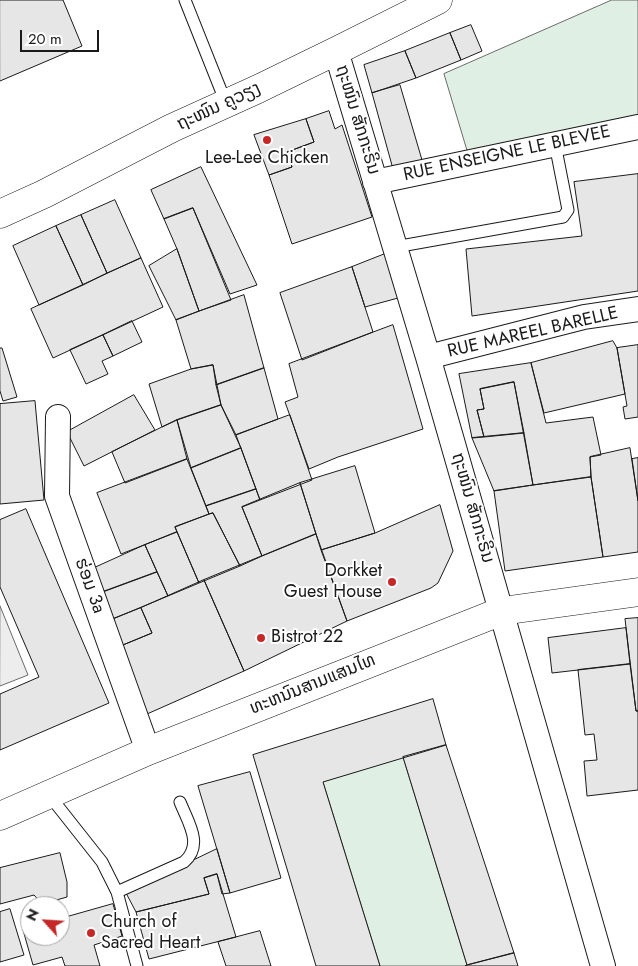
<!DOCTYPE html>
<meta charset="utf-8">
<style>
body{margin:0}
#map{position:relative;width:638px;height:966px;overflow:hidden;background:#fff;font-family:Jost,sans-serif}
canvas{display:block}
.north{position:absolute;left:20px;top:896px;width:50px;height:50px;box-sizing:border-box;background:#fff;border:1px solid #a3a3a3;border-radius:50%;rotate:296deg;font-size:14px;font-weight:700;line-height:20px;text-align:center;color:#1a1a1a}
.north::after{content:'';display:block;margin:auto;width:18px;height:22px;background:#c62828;clip-path:polygon(50% 0,100% 100%,50% 72%,0 100%)}
.scale{position:absolute;left:20px;top:30px;width:79px;height:22px;box-sizing:border-box;border:2px solid #1a1a1a;border-top:0;padding-left:6px;font-size:15px;line-height:18px;white-space:nowrap;color:#1a1a1a;-webkit-text-stroke:4px #fff;paint-order:stroke}
</style>
<div id="map">
<canvas width="638" height="966"></canvas>
<div class="north">N</div>
<div class="scale">20 m</div>
</div>
<script>
const g = document.querySelector('canvas').getContext('2d');
g.lineJoin = 'round';
function fill(path, color) { g.fillStyle = color; g.fill(path, 'evenodd'); }
function strokePath(path, color, width, dash) { g.strokeStyle = color; g.lineWidth = width; g.lineCap = dash ? 'butt' : 'round'; g.setLineDash(dash || []); g.stroke(path); }
function label(font, color, halo, rows, align = 'center') {
  g.font = font + ' Jost,"Noto Sans Lao",sans-serif'; g.lineWidth = 4; g.setLineDash([]); g.textBaseline = 'middle'; g.strokeStyle = halo; g.fillStyle = color; for (const [text, x, y, turn = 0] of rows) {
    g.save(); g.translate(x, y); g.rotate((+turn || 0) * Math.PI / 180); g.textAlign = isNaN(turn) ? turn : align; if (halo) g.strokeText(text, 0, 0); g.fillText(text, 0, 0); g.restore();
  }
}
const green = new Path2D(`
 M612 0H638V117L469 157 444 74Z
 M403 757 467 965 465 966H380L323 782Z`);
const parking = new Path2D(`
 M0 606 28 675 0 686Z`);
const building = new Path2D(`
 M0 0H63L82 46 0 81Z
 M471 25 482 51 461 60 450 33Z
 M450 33 461 60 416 78 405 51Z
 M405 51 416 78 372 93 364 65Z
 M400 85 422 160 393 169 372 93Z
 M329 111 335 129 342 125 372 217 292 244 269 175 292 167 287 152 314 142 306 119Z
 M306 119 314 142 287 152 292 167 269 175 254 135Z
 M201 167 257 285 230 294 193 208 164 219 151 190Z
 M638 174V291L472 316 466 249 582 236 574 182Z
 M115 200 141 258 107 273 81 215Z
 M193 208 231 300 199 311 177 249 164 219Z
 M81 215 107 273 83 285 56 226Z
 M56 226 83 285 39 305 13 246Z
 M177 249 199 311 176 320 149 266Z
 M385 254 398 298 365 307 352 267Z
 M141 258 163 307 53 358 31 309Z
 M352 267 373 332 302 360 280 293Z
 M244 295 264 368 216 385 213 365 191 369 176 320Z
 M132 321 142 342 113 356 103 335Z
 M393 325 423 429 338 457 309 469 285 402 298 397 289 364Z
 M103 335 113 356 102 361 108 374 86 384 70 350Z
 M613 341 617 348 625 394 544 413 531 363Z
 M638 345V417L625 419 623 407 627 406 617 348Z
 M0 348H2L17 397 3 401 0 391Z
 M531 363 546 423 593 417 601 455 590 457 591 477 533 485 514 382 480 389 484 409 477 410 484 437 472 438 459 374Z
 M213 365 221 405 177 420 162 427 149 384 191 369Z
 M264 368 278 419 236 435 221 405 216 385Z
 M514 382 524 433 484 437 477 410 484 409 480 389Z
 M134 395 155 430 84 466 67 432Z
 M35 401 44 500 0 504V404Z
 M221 405 241 448 191 468 177 420Z
 M290 415 312 480 260 500 236 435Z
 M177 420 187 459 125 483 112 452Z
 M524 433 533 485 494 491 472 438Z
 M241 448 256 489 206 506 191 468Z
 M630 448 638 501V552L603 557 591 477 590 457Z
 M638 458V501L632 459Z
 M187 459 209 514 175 527 177 532 121 554 97 493Z
 M355 466 375 533 321 550 300 483Z
 M591 477 603 557 505 571 494 491Z
 M300 483 316 534 262 556 242 507Z
 M256 489 260 500 242 507 262 556 240 566 213 513 209 514 206 506Z
 M440 505 453 551 438 583 431 588 347 621 321 550 375 533Z
 M26 509 109 703 0 750V694L39 677 0 587V520Z
 M213 513 240 566 199 583 175 527Z
 M177 532 199 583 168 596 145 545Z
 M316 534 347 621 244 671 204 580Z
 M145 545 157 572 100 593 92 569Z
 M157 572 168 596 108 621 100 593Z
 M204 580 244 671 147 714 118 647 152 633 141 608Z
 M141 608 152 633 118 647 108 621Z
 M638 618V711H636L625 619Z
 M626 628 630 664 552 673 548 638Z
 M630 664 636 711H638V790L587 796 584 761 597 760 594 734 585 735 578 670Z
 M433 699 446 745 323 782 380 966H316L253 755Z
 M446 745 514 953 467 965 403 757Z
 M250 772 281 878 230 893 198 786Z
 M217 849 230 893 222 894 217 874 204 878 209 894 136 912 126 893Z
 M60 853 67 882V897L42 904 34 895 0 904V868Z
 M217 874 236 937 149 959 136 912 209 894 204 878Z
 M113 904 122 936 94 945 100 966H65L62 957 33 965 23 930 30 928V936H60V919Z
 M10 909 24 955 0 962V912Z
 M260 931 271 966H226L218 942Z
 M514 953 518 966H465L467 965Z`);
const service = new Path2D(`
 M185 0 226 103
 M395 247 563 217 568 210 555 144
 M49 795 102 862 117 892 137 966
 M117 892 184 862C204 845 188 822 180 802`);
const minor = new Path2D(`
 M336 51 428 357 603 966
 M375 182 638 127
 M428 357 584 317 638 309
 M58 417 57 496 148 751`);
const tertiary = new Path2D(`
 M0 214 44 194 172 128 258 89 336 51 438 0`);
const primary = new Path2D(`
 M0 816 148 751 502 611 638 592`);
const markers = [
 [267,140,5,"#c62828"],
 [392,582,5,"#c62828"],
 [261,638,5,"#c62828"],
 [91,933,5,"#c62828"]
];
const streetNames = [
 ["ຖະໜົນ ຄູວຽງ",219,107,-25],
 ["ຖະໜົນ ສັກກະຣິນ",357,120,73],
 ["RUE ENSEIGNE LE BLEVEE",507,154,-12],
 ["RUE MAREEL BARELLE",533,333,-13],
 ["ຖະໜົນ ສັກກະຣິນ",472,508,74],
 ["ຮ່ອມ 3a",89,586,70],
 ["ທະຫນົນສາມແສນໄທ",313,685,-22]
];
const poiNames = [
 ["Lee-Lee Chicken",267,159,"center"],
 ["Dorkket",382,572,"right"],
 ["Guest House",382,593,"right"],
 ["Bistrot 22",271,638],
 ["Church of",101,923],
 ["Sacred Heart",101,944]
];
fill(green, '#e0efe3');
strokePath(green, '#6a6a6a', 1);
fill(parking, '#ededed');
strokePath(parking, '#6a6a6a', 1);
fill(building, '#e6e6e6');
strokePath(building, '#1a1a1a', 1);
strokePath(service, '#1a1a1a', 13);
strokePath(minor, '#1a1a1a', 26);
strokePath(tertiary, '#1a1a1a', 29);
strokePath(primary, '#1a1a1a', 29);
strokePath(service, '#fff', 11);
strokePath(minor, '#fff', 24);
strokePath(tertiary, '#fff', 28);
strokePath(primary, '#fff', 28);
for (const [x, y, r, color] of markers) { const dot = new Path2D(); dot.arc(x, y, r, 0, 2 * Math.PI); g.fillStyle = color; g.fill(dot); strokePath(dot, '#fff', 2); }
label('18px', '#1a1a1a', '#fff', streetNames);
label('18px', '#1a1a1a', '#fff', poiNames, 'left');
</script>
